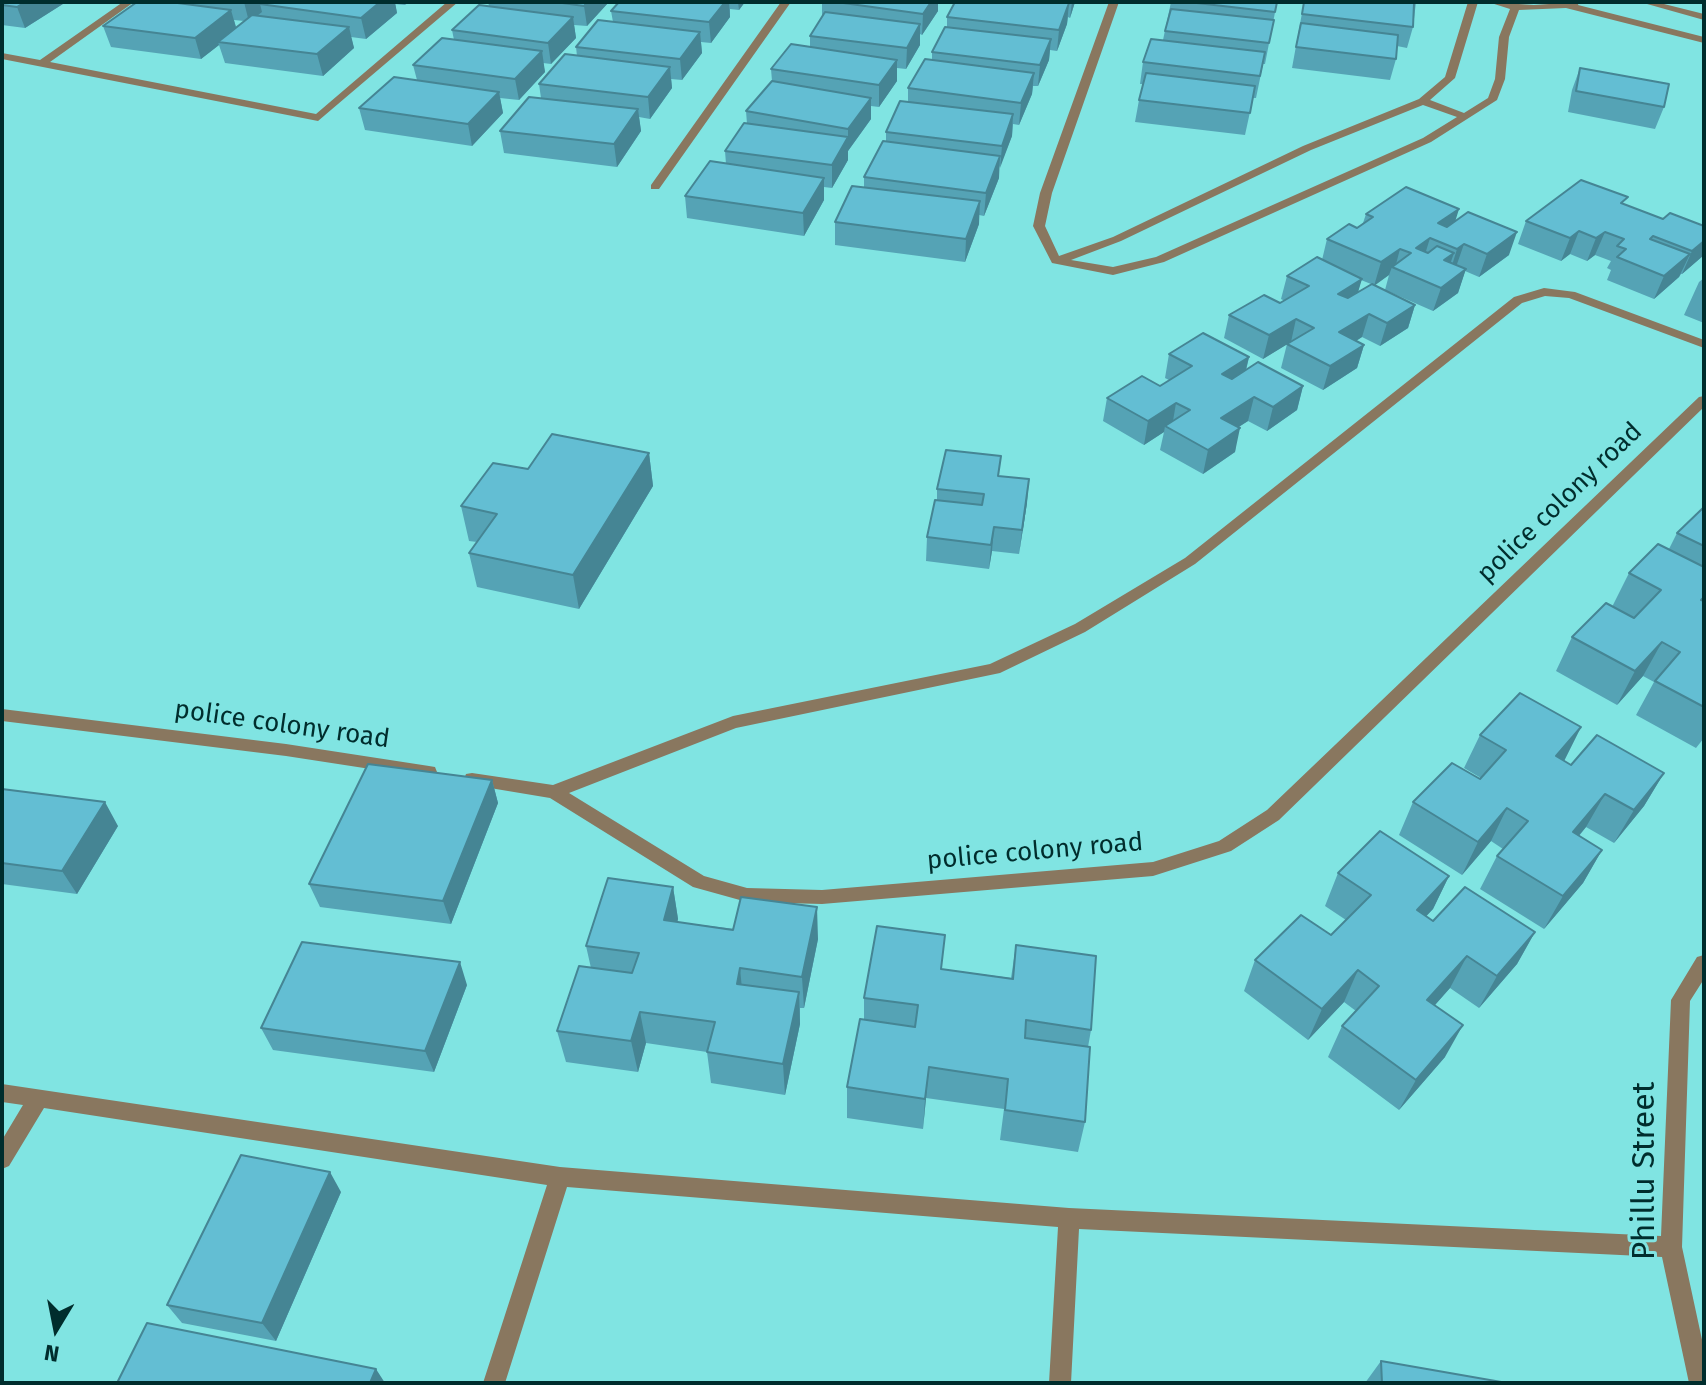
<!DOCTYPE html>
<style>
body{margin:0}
#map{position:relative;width:1706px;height:1385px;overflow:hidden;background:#80e4e2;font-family:"Fira Sans",sans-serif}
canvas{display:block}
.frame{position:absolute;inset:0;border:4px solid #002d2d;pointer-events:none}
.north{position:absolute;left:16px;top:1289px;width:80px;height:80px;-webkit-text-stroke:6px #80e4e2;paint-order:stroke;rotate:190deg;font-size:22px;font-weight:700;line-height:32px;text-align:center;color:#002d2d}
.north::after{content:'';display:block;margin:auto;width:28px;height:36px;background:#002d2d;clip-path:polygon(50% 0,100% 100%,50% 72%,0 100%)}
</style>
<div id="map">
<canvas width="1706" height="1385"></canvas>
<div class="frame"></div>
<div class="north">N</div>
</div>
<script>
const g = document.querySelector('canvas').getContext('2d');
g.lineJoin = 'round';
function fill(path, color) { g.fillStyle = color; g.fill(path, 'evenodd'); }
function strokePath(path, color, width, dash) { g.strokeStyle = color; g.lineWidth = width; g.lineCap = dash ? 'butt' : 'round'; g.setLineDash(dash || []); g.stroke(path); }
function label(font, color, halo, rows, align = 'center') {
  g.font = font + ' "Fira Sans",sans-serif'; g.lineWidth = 6; g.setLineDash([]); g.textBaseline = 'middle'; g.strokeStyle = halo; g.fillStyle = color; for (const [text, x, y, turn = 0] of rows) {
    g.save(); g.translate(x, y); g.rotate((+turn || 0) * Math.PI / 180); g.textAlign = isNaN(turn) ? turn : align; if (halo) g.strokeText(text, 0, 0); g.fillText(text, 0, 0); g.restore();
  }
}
const minor = new Path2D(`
 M123 2H134L50 62 316 114 447 2H458L318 121 2 59V53L40 60Z
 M781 2H791L659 189H651V185Z
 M1109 2H1119L1052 193 1045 226 1059 256 1113 237 1303 146 1419 99 1445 77 1468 2H1478L1455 78 1430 100 1464 113 1488 98 1495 79 1499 37 1510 9 1488 2 1534 5 1579 2 1578 5 1704 37V43L1566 8 1519 10 1509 37 1505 79 1497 100 1431 142 1164 262 1113 275 1052 263 1033 226 1040 193ZM1423 105 1457 117 1423 138 1156 257 1113 267 1071 260 1121 241 1311 150Z
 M1640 2H1656L1704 14V20Z
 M1544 288 1575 292 1704 340V348L1569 298 1545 296 1522 303 1195 564 1085 632 1000 673 736 728 569 793 704 876 747 888 822 890 1153 862 1219 841 1267 810 1699 397 1704 396V407L1279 820 1231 851 1153 876 822 904 747 902 693 887 550 798 466 784 464 779 466 774 472 773 553 785 733 716 990 664 1075 624 1185 558 1514 297Z
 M2 709 286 744 429 766 435 767 437 772 435 777 429 778 286 756 2 721Z
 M1704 955V979L1690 1001 1682 1247 1704 1349V1383H1689L1662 1257 1079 1229 1071 1383H1049L1058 1227 567 1187 505 1383H483L547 1185 44 1108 9 1166 2 1169V1140L23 1105 2 1102V1084L560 1167 1069 1208 1661 1236 1671 1000 1697 957Z`);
const wall = new Path2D(`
 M2 2H66L25 28 2 25Z
 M137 2H409L405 5 395 4 397 13 366 39 351 37 354 48 323 76 225 63 219 45 201 59 111 47 103 26ZM234 20 244 21 236 27Z
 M488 2H608V3L587 26 574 25 576 38 551 64 543 63 545 72 519 100 500 98 503 113 472 146 365 130 359 108 417 80 413 65 454 40 452 30 489 6Z
 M619 2H745L739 10 730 9V17L711 43 701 42 702 53 682 80 671 79 672 88 650 119 639 117 641 131 617 167 504 153 500 131 541 98 539 84 577 56 576 47 613 22 611 11Z
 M822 2H938V11L922 35 920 34V45L906 69 897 68V81L879 107 871 106V119L848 151V160L832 188 824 187V200L804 236 687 218 685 196 726 164 725 151 747 124 746 111 772 81 771 69 810 47V36L822 18Z
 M955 2H1075L1070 18 1068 17 1067 24 1057 51 1050 50 1049 60 1038 86H1033L1032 94 1019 125 1013 124 1012 136 999 168V178L984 216 979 215V224L965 262 835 245V222L864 188V177L886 141V132L908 102V88L932 60V52L947 27V17Z
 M1171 2H1277L1265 64H1263L1256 98H1253L1245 135 1135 122 1139 100 1143 84H1140L1143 62 1163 40Z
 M1304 2H1416L1413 27 1407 48 1397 46 1396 59 1390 80 1292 68Z
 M1580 68 1664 107 1655 129 1568 112 1572 90Z
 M1625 205 1704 255 1682 274H1681L1679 277 1654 299 1607 280 1611 270 1607 268 1611 261 1595 255 1587 261 1570 254 1561 261 1518 244 1526 221Z
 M1366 214 1456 221 1509 255 1479 277 1465 271 1458 293 1433 311 1385 290 1389 275 1374 285 1415 305 1408 328 1380 346 1362 337 1356 341 1364 345 1357 368 1323 390 1281 368 1287 344 1263 359 1224 338 1229 315 1280 303 1285 301 1281 299 1287 276 1322 260 1327 239 1357 228 1363 223ZM1361 280 1371 284 1358 292Z
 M1704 278V323L1684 315 1699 282Z
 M1169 354 1249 357 1246 371 1303 386 1297 410 1267 431 1248 421 1238 427 1235 452 1203 474 1160 450 1164 432 1144 445 1103 421 1107 398 1160 386 1169 380 1165 378Z
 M649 453 653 486 579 609 477 587 469 553 477 542 469 541 461 506 528 469Z
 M999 476 1027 503 1019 554 992 551 989 569 926 561 927 537 937 500V489Z
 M1704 507V738L1696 748 1636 715 1654 682 1643 676 1617 705 1556 671 1572 637 1612 607 1629 573 1669 549 1677 533Z
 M1581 727 1564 761 1571 765 1664 773 1644 806 1614 843 1586 827 1579 836 1602 850 1583 883 1544 929 1480 889 1497 856 1503 849 1491 841 1462 875 1399 835 1413 802 1481 778 1464 768 1480 735Z
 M492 780 498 803 451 924 320 907 309 884Z
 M2 789 118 826 77 894 2 884Z
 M1338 873 1449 876 1433 909 1426 916 1433 921 1535 932 1517 964 1479 1008 1450 988 1435 1005 1445 1057 1399 1110 1328 1057 1342 1026 1356 1011 1344 1002 1308 1040 1244 991 1255 960 1331 935 1346 920 1325 906Z
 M673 887 678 919 677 922 818 939 804 1008H800V1024L785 1095 711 1083 707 1052 646 1043 638 1072 566 1062 557 1031 591 968 586 946Z
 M1016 945 1091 1030 1088 1047 1085 1122 1078 1152 1000 1140 1004 1109 926 1098 923 1129 847 1118V1087L864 1020V998L942 969 1011 978Z
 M467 985 434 1072 273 1050 261 1028Z
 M341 1192 276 1341 182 1323 167 1305Z
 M1381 1361 1507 1383H1365Z`);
const shadedWall = new Path2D(`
 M25 2H66L25 28 17 7Z
 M244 2H274L260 4 262 12 249 22Z
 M380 2H395L397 13 366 39 361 18Z
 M587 2H608V3L587 26 584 6Z
 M725 2H729L730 17 711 43 709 22Z
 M738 2H745L739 10Z
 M931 2H938V11L922 35 923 14Z
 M1072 2H1075L1070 18Z
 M1069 3 1067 24 1057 51 1059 30Z
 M231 10 237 31 218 42 219 45 201 59 195 38Z
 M573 17 576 38 551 64 548 43Z
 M920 24V45L906 69 907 48Z
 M349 27 354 48 323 76 317 54Z
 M700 32 702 53 682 80 680 59Z
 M1051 39 1049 60 1038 86 1040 65Z
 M542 51 545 72 519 100 515 79Z
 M897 60V81L879 107V85Z
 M670 67 672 88 650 119 648 97Z
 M1034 73 1032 94 1019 125 1021 103Z
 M499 92 503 113 472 146 468 124Z
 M871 98V119L848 151V129Z
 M638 109 641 131 617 167 614 144Z
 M1013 114 1012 136 1000 168 1002 146Z
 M848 137V160L832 188V165Z
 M1000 156 999 178 984 216 986 193Z
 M824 178V200L804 236 803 213Z
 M980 201 979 224 965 262 966 239Z
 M1459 209 1452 232 1438 223Z
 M1579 231 1570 254 1561 261 1570 238Z
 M1517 232 1509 255 1479 277 1487 254Z
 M1605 232 1595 255 1587 261 1596 238Z
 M1430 238 1423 261 1416 248Z
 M1704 241V255L1682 274 1692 251Z
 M1464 244 1456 267 1450 272 1457 249Z
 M1400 249 1395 268 1392 267 1389 275 1374 286 1381 262Z
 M1454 253 1446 276 1444 260Z
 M1690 254 1679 277 1654 299 1664 276Z
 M1466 269 1458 293 1433 311 1441 288Z
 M1362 279 1355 302 1338 294Z
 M1415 305 1408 328 1380 346 1387 323Z
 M1369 314 1362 337 1333 356 1339 332Z
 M1296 319 1291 342 1263 359 1269 335Z
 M1364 345 1357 368 1323 390 1330 366Z
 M1249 357 1243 381 1217 398 1222 374Z
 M1303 386 1297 410 1267 431 1273 407Z
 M1254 397 1248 421 1216 442 1221 418Z
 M1176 403 1172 427 1165 426 1164 432 1144 445 1148 421Z
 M1240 428 1235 452 1203 474 1208 450Z
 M649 453 653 486 579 609 573 575Z
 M1029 479 1027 503 1019 554 1022 530Z
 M994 527 992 551 989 569 991 545Z
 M1662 642 1643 676 1617 705 1635 671Z
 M1581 727 1564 761 1556 756Z
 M1664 773 1644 806 1614 843 1634 810Z
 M492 780 498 803 451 924 443 901Z
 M1605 794 1586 827 1554 865 1573 832Z
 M105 802 118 826 77 894 62 871Z
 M1507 808 1491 841 1462 875 1478 842Z
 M1602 850 1583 883 1544 929 1563 896Z
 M1449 876 1433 909 1402 942 1417 910Z
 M673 887 678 919 669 953 664 920Z
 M817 907 818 939 804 1008 802 977Z
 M1535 932 1517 964 1479 1008 1497 976Z
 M1467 956 1450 988 1411 1032 1427 1000Z
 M460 962 467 985 434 1072 425 1051Z
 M740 968 743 1000 737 984Z
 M1358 970 1344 1002 1308 1040 1322 1009Z
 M799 992 800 1024 785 1095 783 1064Z
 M640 1012 646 1043 638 1072 631 1041Z
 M1463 1025 1445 1057 1399 1110 1416 1080Z
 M929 1067 923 1129 925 1099Z
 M330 1172 341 1192 276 1341 262 1323Z
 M376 1369 385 1383H370Z`);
const building = new Path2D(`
 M2 2H25L17 7 2 5Z
 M137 2H170L231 10 195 38 103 26Z
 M262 2H380L361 18 260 4Z
 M555 2H587L584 6Z
 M619 2H725L709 22 611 11Z
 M836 2H931L923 14Z
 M955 2H1057L1069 3 1059 30 947 17Z
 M1188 2H1277L1275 12Z
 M1304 2 1414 3 1413 27 1302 14Z
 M479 5 573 17 548 43 452 30Z
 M1171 9 1274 20 1269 43 1165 31Z
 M825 12 920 24 907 48 810 36Z
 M252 15 349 27 317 54 218 42Z
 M598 20 700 32 680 59 576 47Z
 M1301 23 1398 35 1396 59 1296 47Z
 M945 27 1051 39 1040 65 932 52Z
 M442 38 542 51 515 79 413 65Z
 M1151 39 1265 52 1260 76 1143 62Z
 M791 44 897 60 879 85 771 69Z
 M565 54 670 67 648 97 539 84Z
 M925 59 1034 73 1021 103 908 88Z
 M1580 68 1669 84 1664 107 1576 91Z
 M1146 73 1255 86 1250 113 1139 100Z
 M394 77 499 92 468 124 359 108Z
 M772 81 871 98 848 129 746 111Z
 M529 97 638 109 614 144 500 131Z
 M900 101 1013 114 1002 146 886 132Z
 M744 123 848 137 832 165 725 151Z
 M883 141 1000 156 986 193 864 177Z
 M710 161 824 178 803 213 685 196Z
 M1581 180 1628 197 1621 203 1663 219 1670 213 1704 226V241L1692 251 1653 236 1650 239 1690 254 1664 276 1617 257 1626 249 1617 246 1624 239 1605 232 1596 238 1579 231 1570 238 1526 221Z
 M852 186 980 201 966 239 835 222Z
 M1406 187 1459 209 1438 223 1447 227 1468 212 1517 232 1487 254 1464 244 1457 249 1430 238 1416 248 1428 253 1437 246 1454 253 1444 260 1466 269 1441 288 1392 267 1411 253 1400 249 1381 262 1327 239 1349 224 1357 228 1373 217 1366 214Z
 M1317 257 1362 279 1338 294 1348 298 1372 284 1415 305 1387 323 1369 314 1339 332 1364 345 1330 366 1287 344 1314 328 1296 319 1269 335 1229 315 1264 295 1280 303 1309 286 1287 276Z
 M1203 333 1249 357 1222 374 1232 379 1258 362 1303 386 1273 407 1254 397 1221 418 1240 428 1208 450 1165 426 1190 410 1176 403 1148 421 1107 398 1142 376 1160 386 1192 366 1169 354Z
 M552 434 649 453 573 575 469 553 497 514 461 506 493 463 528 469Z
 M946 450 1001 456 998 476 1029 479 1022 530 994 527 991 545 927 537 935 500 982 505 984 494 937 489Z
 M1704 507V546L1677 533Z
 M1658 544 1704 567V597L1701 600 1704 601V707L1655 681 1680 652 1662 642 1635 671 1572 637 1606 603 1634 618 1661 590 1629 573Z
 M1520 693 1581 727 1556 756 1571 765 1597 735 1664 773 1634 810 1605 794 1573 832 1602 850 1563 896 1497 856 1528 821 1507 808 1478 842 1413 802 1452 763 1480 779 1506 750 1480 735Z
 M368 764 492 780 443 901 309 884Z
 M2 789 105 802 62 871 2 863Z
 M1380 831 1449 876 1417 910 1433 921 1465 887 1535 932 1497 976 1467 956 1427 1000 1463 1025 1416 1080 1342 1026 1379 986 1358 970 1322 1009 1255 960 1301 915 1331 935 1371 895 1338 873Z
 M608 878 673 887 664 920 733 930 741 897 817 907 802 977 740 968 737 984 799 992 783 1064 707 1052 715 1022 640 1012 631 1041 557 1031 579 966 632 973 639 953 586 946Z
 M877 926 945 935 941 969 1013 979 1016 945 1096 956 1091 1030 1026 1020 1025 1038 1090 1047 1085 1122 1005 1110 1008 1079 929 1067 925 1099 847 1087 860 1019 915 1027 918 1005 864 998Z
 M302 942 460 962 425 1051 261 1028Z
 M241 1155 330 1172 262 1323 167 1305Z
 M147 1323 376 1369 370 1383H117Z
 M1381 1361 1507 1383H1382Z`);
const streetNames = [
 ["police colony road",1560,503,-44],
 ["police colony road",282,725,8],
 ["police colony road",1035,852,-5]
];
const nearStreetnames = [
 ["Phillu Street",1645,1171,-90]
];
fill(minor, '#89775f');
fill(wall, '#55a3b5');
fill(shadedWall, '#458594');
fill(building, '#63bed3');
strokePath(building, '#458594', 2);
label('26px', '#002d2d', '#80e4e2', streetNames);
label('32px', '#002d2d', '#80e4e2', nearStreetnames);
</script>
